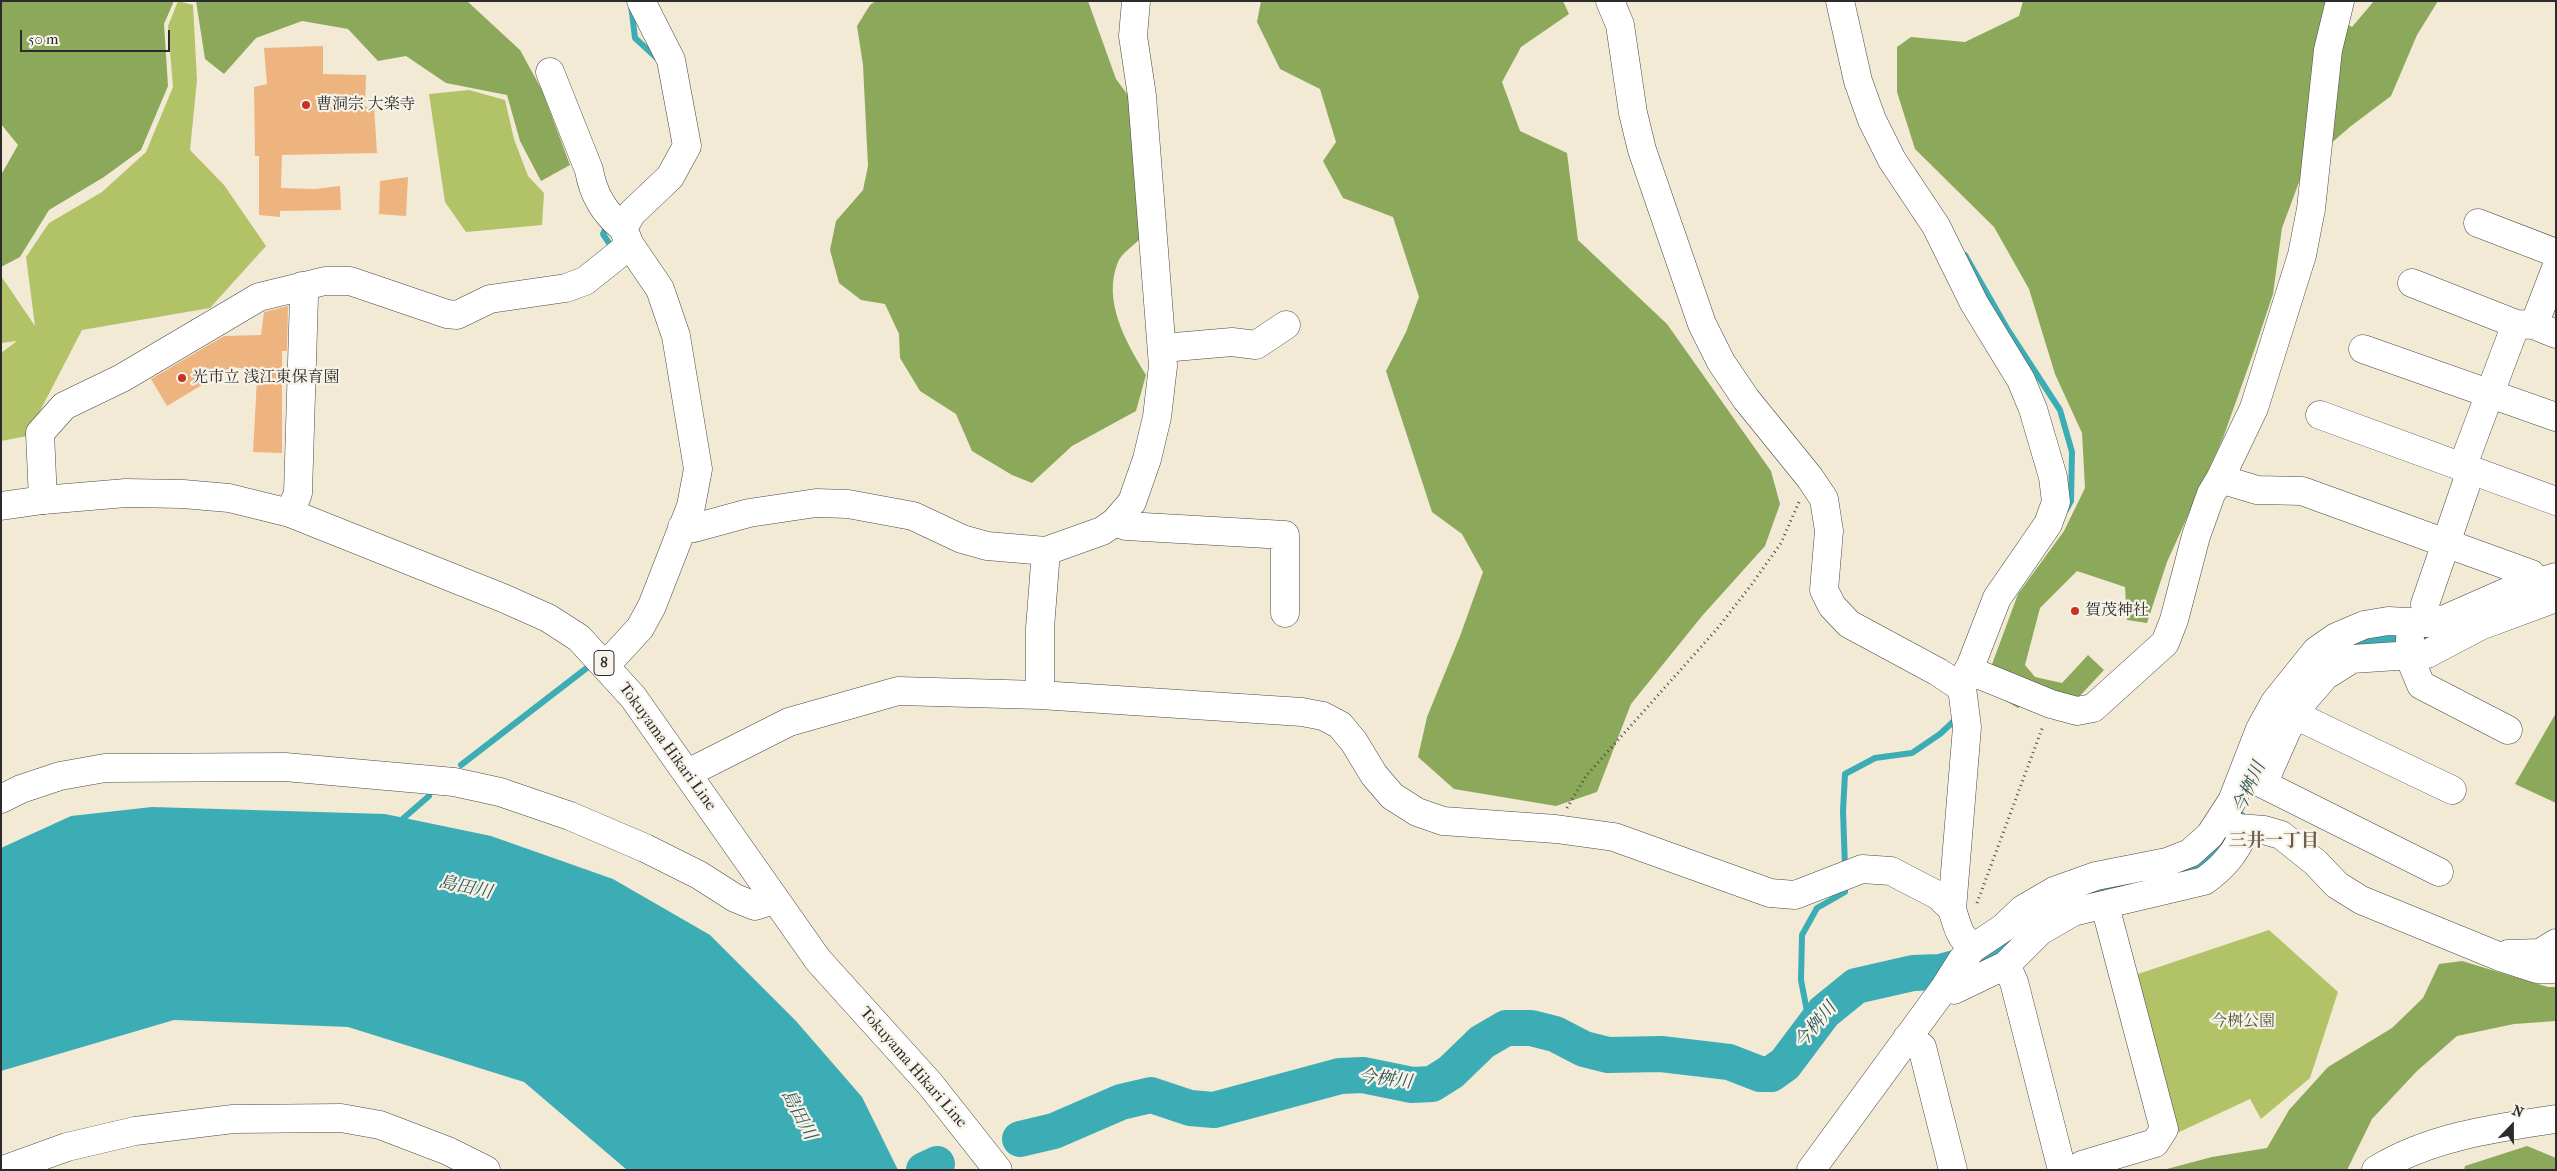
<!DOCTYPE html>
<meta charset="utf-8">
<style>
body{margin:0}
#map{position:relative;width:2557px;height:1171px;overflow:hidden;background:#f2ead5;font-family:"IM FELL French Canon",serif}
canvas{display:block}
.frame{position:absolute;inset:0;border:2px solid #2b2b2b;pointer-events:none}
.north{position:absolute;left:2487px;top:1101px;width:50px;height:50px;-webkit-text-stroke:4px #f7f3e8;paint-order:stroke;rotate:22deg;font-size:14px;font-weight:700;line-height:20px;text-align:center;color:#2b2b2b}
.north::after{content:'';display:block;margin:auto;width:18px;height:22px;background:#2b2b2b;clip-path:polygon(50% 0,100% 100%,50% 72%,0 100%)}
.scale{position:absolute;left:20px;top:30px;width:150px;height:22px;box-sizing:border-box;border:2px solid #2b2b2b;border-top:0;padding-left:6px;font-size:15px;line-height:18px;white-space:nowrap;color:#2b2b2b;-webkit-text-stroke:4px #f7f3e8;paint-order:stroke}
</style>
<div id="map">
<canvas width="2557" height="1171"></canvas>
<div class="frame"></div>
<div class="north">N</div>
<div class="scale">50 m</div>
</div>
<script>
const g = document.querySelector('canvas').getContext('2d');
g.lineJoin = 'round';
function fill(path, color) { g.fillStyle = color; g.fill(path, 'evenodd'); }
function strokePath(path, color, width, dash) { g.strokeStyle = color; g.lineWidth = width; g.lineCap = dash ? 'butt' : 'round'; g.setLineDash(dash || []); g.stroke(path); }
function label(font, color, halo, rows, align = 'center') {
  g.font = font + ' "IM FELL French Canon","Noto Serif JP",serif'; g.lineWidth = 4.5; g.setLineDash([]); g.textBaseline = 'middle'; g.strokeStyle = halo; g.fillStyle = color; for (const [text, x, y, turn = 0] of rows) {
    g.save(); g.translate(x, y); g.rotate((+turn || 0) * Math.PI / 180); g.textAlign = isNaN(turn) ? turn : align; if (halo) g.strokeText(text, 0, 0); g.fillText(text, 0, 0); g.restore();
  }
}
const green = new Path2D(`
 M178 1 193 5 197 80 190 150 224 185 266 246 210 308 82 330 27 436 1 441V353L17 341 1 343V276L35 326 26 257 49 223 102 192 146 152 173 87 168 26Z
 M469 90 505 100 514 139 528 176 544 193 542 225 466 232 445 202 429 94Z
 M2269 930 2338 992 2310 1078 2261 1119 2250 1099 2177 1133 2135 975Z`);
const forest = new Path2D(`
 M1 1H174L164 24 168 86 141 150 104 177 49 210 20 257 1 267V175L18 145 1 124Z
 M196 1H467L520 50 542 90 570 165 541 181 520 141 507 95 446 83 406 56 378 61 348 29 302 21 256 38 224 74 205 59Z
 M876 1H1088L1116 79 1136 106 1141 195 1139 240C1133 246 1121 254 1118 262 1102 301 1126 342 1146 375L1136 411 1072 446 1032 483 1012 475 972 451 956 414 920 391 900 358 899 334 885 304 861 300 839 283 830 250 836 221 863 190 868 166 863 65 857 26 870 5Z
 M1261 1H1563L1569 14 1521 47 1502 82 1520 131 1567 153 1578 240 1667 324 1771 471 1780 504 1765 546 1702 616 1631 704 1597 792 1556 806 1454 789 1418 757 1427 717 1460 636 1483 572 1462 534 1432 512 1386 371 1406 332 1419 297 1393 217 1343 198 1323 161 1336 142 1320 89 1280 69 1257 22Z
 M2023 1H2331L2329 13 2352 27 2374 1H2438L2417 35 2391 96 2351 126 2305 166 2282 228 2273 294 2254 351 2223 438 2167 562 2147 623 2127 620 2125 587 2077 571 2040 608 2025 665 2035 677 2062 683 2088 655 2104 670 2077 699 2037 693 2018 708 1994 694 1991 667 2018 594 2064 531 2085 488 2082 433 2055 374 2029 289 1994 227 1915 149 1897 92V47L1911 37 1965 42 2019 16Z
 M2556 713V803L2515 784Z
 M2462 961 2548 987H2556V1021L2514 1024 2457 1036 2417 1071 2372 1119 2347 1170H2163L2212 1157 2267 1148 2289 1110 2328 1067 2392 1028 2423 998 2439 964Z
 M2527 1146 2556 1158V1170H2464L2465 1166Z`);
const water = new Path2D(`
 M152 807 385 814 491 836 613 879 710 935 796 1021 862 1097 898 1170H627L524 1082 348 1027 174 1020 1 1071V848L71 816Z`);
const stream = new Path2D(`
 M631 5 635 38 660 61
 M608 223 603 234 613 249
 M1965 255 2008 330 2060 410 2072 452 2071 501 2066 510
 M461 765 588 667
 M398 823 429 796
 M1845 867 1843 811 1845 774 1875 758 1912 753 1940 734 1955 720
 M1811 1032 1801 980 1802 935 1817 908 1845 892V882`);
const river = new Path2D(`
 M2313 674C2331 651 2366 634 2395 636 2409 637 2422 641 2437 639 2448 636 2461 627 2471 621
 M1020 1139 1054 1131 1121 1102 1151 1095 1190 1108 1214 1110 1340 1076 1363 1075 1412 1085 1432 1084 1451 1072 1482 1042 1506 1028H1531L1555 1034 1584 1049 1608 1055 1661 1054 1729 1062 1760 1074H1771L1785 1064 1824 1012 1856 986 1913 973 1940 972 1980 961 1996 954 2032 919 2065 902 2106 888 2183 876 2213 859 2224 844 2233 827
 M924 1170 937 1164`);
const building = new Path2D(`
 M323 46V74L366 75 365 107 374 106 377 153 282 155 281 188 315 189 340 186 341 210 280 211V217L259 215V156H255L254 87 267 84 264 48Z
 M408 177 406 216 379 214 380 181Z
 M288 306 287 351H282V453L253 452 257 379H255V370L232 367 167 406 151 379 224 336 261 335 264 312Z`);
const path = new Path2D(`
 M1567 808 1586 776 1717 629 1752 584 1781 543 1799 502
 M1977 903 2043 726`);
const minor = new Path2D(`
 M1610 1 1620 25 1633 113 1642 150 1702 324 1721 362 1746 399 1810 478 1824 499 1829 531 1824 590 1832 606 1849 624 1938 672 1962 688
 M1840 1 1858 81 1872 120 1892 160 1936 226 1974 303 2021 380 2033 409 2053 477 2056 502 2048 524 1997 598 1962 688 1967 727 1952 909C1957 925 1959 937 1973 948
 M550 72 589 170C593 194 604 213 623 228
 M2478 223 2556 253
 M2412 283 2516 324 2534 325 2556 334
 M2534 325 2556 268
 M1163 348 1232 342 1256 345 1286 325
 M2363 349 2556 417
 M2320 415 2556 501
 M2220 479 2257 490 2302 491 2531 574 2536 583
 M43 500 40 433 64 406 122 378 259 297 325 281H350L447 314 457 315 490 299 566 288 585 281 630 245
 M290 513 298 493 304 297 302 286
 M1115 522 1126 526 1285 535V613
 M682 527 694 528 749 513 816 503 848 504 913 516 962 539 987 546 1046 551 1102 531 1115 522 1132 502 1147 459 1157 417 1163 366 1142 96 1133 36 1136 1
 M2427 623 2425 604 2467 482 2466 457 2516 324
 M2410 639 2409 656 2421 685 2508 730
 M606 665 640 628 652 606 691 506 698 469 676 336 660 289 630 245 623 228 632 213 670 177 687 146 671 60 641 1
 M1968 670 2051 704 2077 711 2093 708 2165 643 2174 620 2196 536 2211 494 2220 479 2254 408 2302 255 2311 209 2328 50 2340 1
 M1040 695V628L1046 551
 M2295 715 2452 790
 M688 773 789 722 898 691 1040 695 1302 712 1323 716 1340 725 1354 742 1374 775 1392 796 1417 812 1443 821 1556 829 1614 837 1770 893 1795 895 1862 869 1891 871 1939 896 1952 909
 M1 799 21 789 60 776 105 768 285 767 454 782 500 792 570 816 645 848 699 875 735 898 755 906 774 900
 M2221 820 2239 828 2264 830 2281 835 2315 862 2337 885 2361 900 2503 958 2537 969H2556
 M2439 872 2263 784 2287 730 2305 699 2325 676 2352 659 2427 654 2480 626 2556 598
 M2508 954 2540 953 2556 943
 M2006 965 2014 982 2062 1170
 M1945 987 1954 990 2006 965 2040 931 2073 912 2204 881C2224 867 2236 852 2246 829
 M1907 1038 1922 1047 1953 1170
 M3 1170 67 1147 135 1131 233 1119 341 1118 380 1125 448 1151 486 1170
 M1811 1170 1945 987 1962 960 1973 948 2003 928 2023 909 2054 891 2096 876 2167 862 2190 853 2210 835 2232 801 2260 729 2275 702 2316 651 2336 637 2364 625 2388 621 2427 623 2445 619 2511 590 2556 577
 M2074 1170 2082 1165 2155 1143 2164 1129 2105 906
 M2376 1170C2429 1137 2495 1128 2556 1119`);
const major = new Path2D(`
 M1 506 43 500 126 493 183 494 229 498 290 513 503 598 548 618 579 638 633 697 818 960 930 1084 998 1170`);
const markers = [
 [306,105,5,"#c8321e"],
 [182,378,5,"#c8321e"],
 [2075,611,5,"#c8321e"]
];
const shields = [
 [604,663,20]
];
const shieldNames = [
 ["8",604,663]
];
const poiNames = [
 ["曹洞宗 大楽寺",316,105],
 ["光市立 浅江東保育園",192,378],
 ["賀茂神社",2085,611]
];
const streetNames = [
 ["Tokuyama Hikari Line",667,747,54],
 ["Tokuyama Hikari Line",913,1068,49]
];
const parkNames = [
 ["今桝公園",2243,1022]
];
const waterNames = [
 ["今桝川",2250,788,-66],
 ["島田川",465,888,12],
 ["今桝川",1816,1026,-50],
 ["今桝川",1385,1080,7],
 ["島田川",798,1115,62]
];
const neighbourhoodNames = [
 ["三井一丁目",2274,842]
];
fill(green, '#b1c366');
fill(forest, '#8ca95b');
fill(water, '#3cadb5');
strokePath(stream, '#3cadb5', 6);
strokePath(river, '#3cadb5', 36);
fill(building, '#eeb47f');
strokePath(minor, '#494844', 29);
strokePath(major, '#494844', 29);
strokePath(path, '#494844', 3, [1, 4]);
strokePath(minor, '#fff', 28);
strokePath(major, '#fff', 28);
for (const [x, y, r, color] of markers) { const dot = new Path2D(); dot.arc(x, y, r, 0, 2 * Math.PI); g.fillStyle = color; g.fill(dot); strokePath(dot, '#f7f3e8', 2); }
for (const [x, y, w] of shields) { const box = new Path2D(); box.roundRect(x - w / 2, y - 12.5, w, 25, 4); g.fillStyle = '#f7f3e8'; g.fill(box); strokePath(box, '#2b2b2b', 1); }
label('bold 15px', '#2b2b2b', null, shieldNames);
label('16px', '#2b2b2b', '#f7f3e8', poiNames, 'left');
label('16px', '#2b2b2b', '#f7f3e8', streetNames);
label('16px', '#53593d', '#f7f3e8', parkNames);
label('italic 18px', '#31585b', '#f7f3e8', waterNames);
label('bold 18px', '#6f5b48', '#f7f3e8', neighbourhoodNames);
</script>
